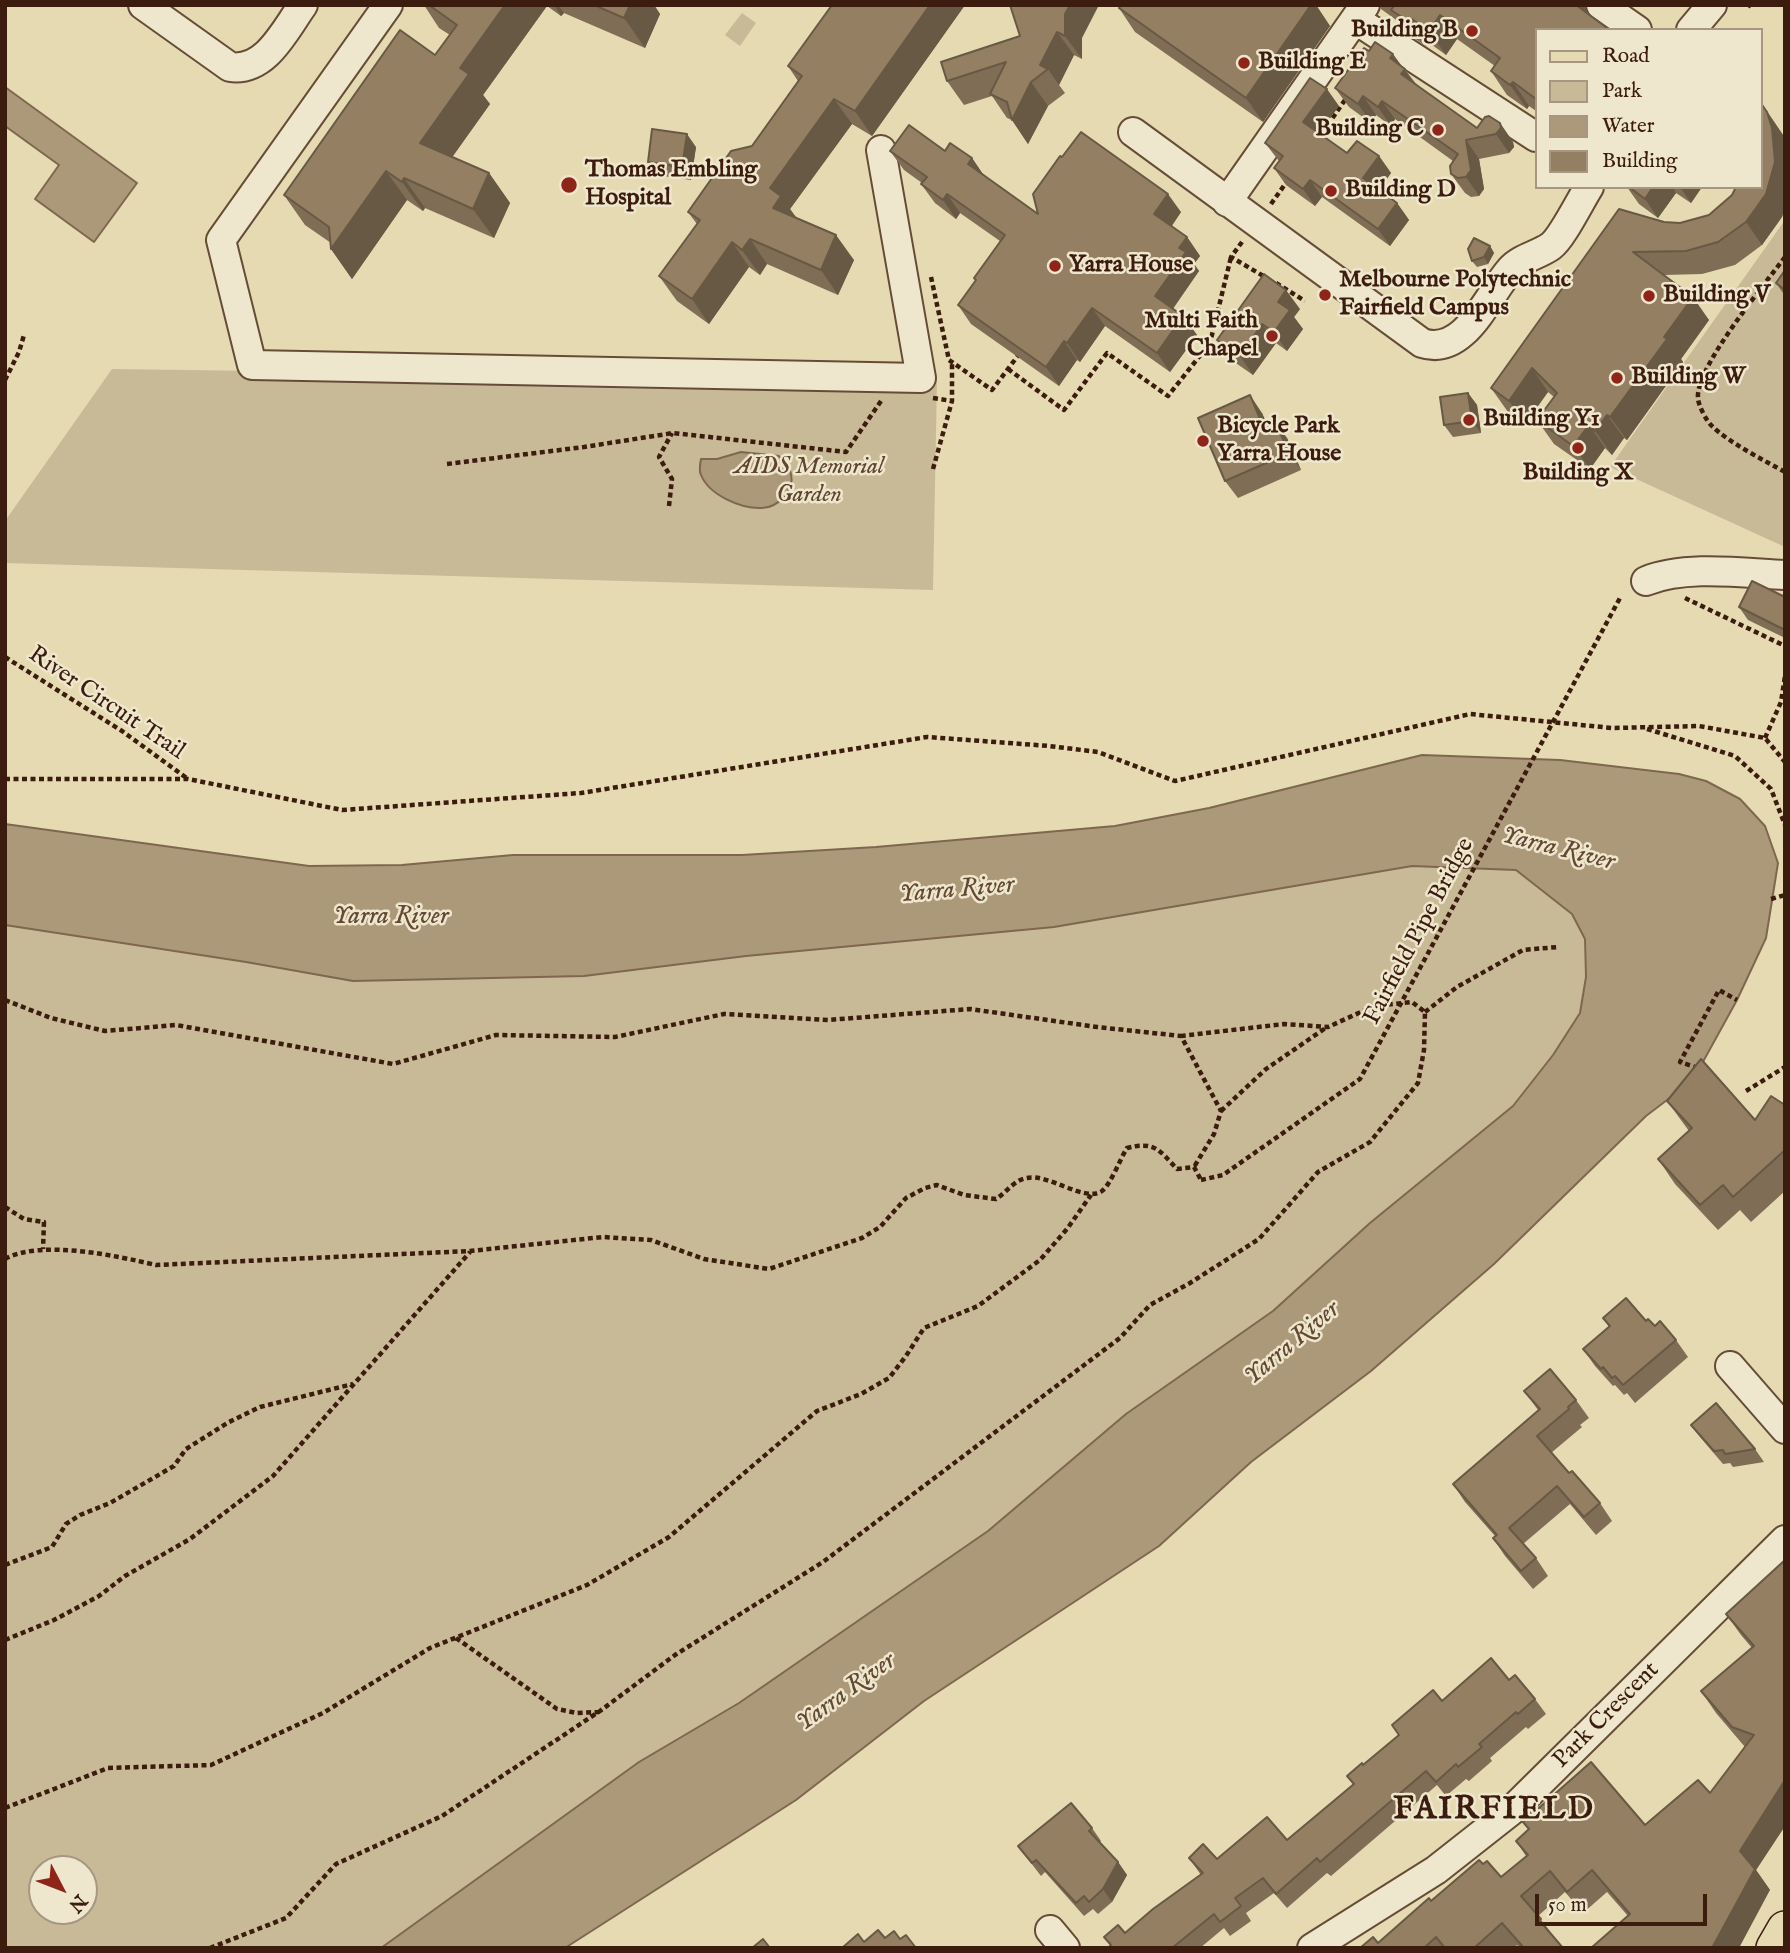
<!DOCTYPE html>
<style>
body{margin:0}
#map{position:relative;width:1790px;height:1953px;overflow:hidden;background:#e5dab2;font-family:"IM FELL English",serif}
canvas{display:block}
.frame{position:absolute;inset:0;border:7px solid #3c1c0e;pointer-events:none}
.legend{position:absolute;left:1535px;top:28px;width:228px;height:161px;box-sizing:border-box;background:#eee7cd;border:2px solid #a79681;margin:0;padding:9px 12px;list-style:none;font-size:21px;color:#3c1c0e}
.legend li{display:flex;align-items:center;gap:14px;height:35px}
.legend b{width:35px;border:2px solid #a79681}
.north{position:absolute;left:28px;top:1855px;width:70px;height:70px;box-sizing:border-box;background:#eee7cd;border:2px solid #a79681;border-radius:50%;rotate:132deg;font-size:19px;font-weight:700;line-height:28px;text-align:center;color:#3c1c0e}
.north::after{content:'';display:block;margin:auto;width:24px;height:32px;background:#8f2418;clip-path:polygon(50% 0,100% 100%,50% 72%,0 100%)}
.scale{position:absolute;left:1535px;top:1894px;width:172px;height:32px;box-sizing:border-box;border:4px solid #3c1c0e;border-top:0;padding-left:9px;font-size:21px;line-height:24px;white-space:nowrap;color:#3c1c0e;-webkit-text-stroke:5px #eee7cd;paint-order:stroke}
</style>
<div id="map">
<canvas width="1790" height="1953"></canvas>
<div class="frame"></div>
<ul class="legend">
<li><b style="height:9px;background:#e5dab2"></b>Road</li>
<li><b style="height:19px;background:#c8ba96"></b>Park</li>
<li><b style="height:19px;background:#ac997a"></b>Water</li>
<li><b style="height:19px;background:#947f63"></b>Building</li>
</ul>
<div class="north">N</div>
<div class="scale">50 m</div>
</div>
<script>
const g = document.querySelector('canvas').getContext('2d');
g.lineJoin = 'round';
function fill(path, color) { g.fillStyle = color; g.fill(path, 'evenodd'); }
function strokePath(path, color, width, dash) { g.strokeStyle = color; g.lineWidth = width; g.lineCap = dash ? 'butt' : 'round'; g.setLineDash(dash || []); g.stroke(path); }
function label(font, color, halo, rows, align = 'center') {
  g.font = font + ' "IM FELL English",serif'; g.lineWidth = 5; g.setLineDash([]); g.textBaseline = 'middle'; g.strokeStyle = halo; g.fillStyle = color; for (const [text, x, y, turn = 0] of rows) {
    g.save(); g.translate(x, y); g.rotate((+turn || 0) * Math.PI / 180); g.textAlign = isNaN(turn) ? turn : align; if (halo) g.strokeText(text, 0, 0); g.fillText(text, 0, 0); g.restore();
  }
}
const green = new Path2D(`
 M742 13 756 23 740 46 725 35Z
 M1785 220V547L1610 467Z
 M112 369 937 380 933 590 5 563V521Z
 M1412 866 1516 870 1572 914 1585 939 1586 977 1580 1013 1553 1055 1513 1106 1273 1311 1126 1414 988 1531 739 1703 639 1762 381 1948H5V925L246 962 353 981 584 976 746 956 1054 927ZM42 1869H84V1911H42Z`);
const water = new Path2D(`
 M5 87 137 183 94 242 35 199 59 165 5 126Z
 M741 452 779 456C783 461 790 468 791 474 795 490 777 508 762 508 741 509 709 495 701 475 699 471 700 464 701 459H717Z
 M1422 755 1560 760 1679 774 1706 781 1740 799 1765 826 1778 863 1766 938 1737 1000 1699 1069 1671 1097 1646 1116 1494 1264 1371 1371 1251 1462 1159 1546 924 1701 796 1800 565 1948H381L639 1762 739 1703 988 1531 1126 1414 1273 1311 1370 1223 1513 1106 1553 1055 1580 1013 1586 977 1585 939 1572 914 1516 870 1412 866 1054 927 746 956 584 976 353 981 246 962 5 925V824L309 866 402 865 513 855H742L876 847 1115 826 1209 808Z`);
const path = new Path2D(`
 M1749 5 1751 7
 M1318 139 1347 97
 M1271 204 1288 180
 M1242 242 1231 257 1265 277
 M1785 257C1765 284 1695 368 1698 398 1698 405 1707 422 1712 426 1728 442 1765 461 1785 472
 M931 277 949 360 992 390 1020 353
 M1276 283 1305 301
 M1008 369 1064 410 1107 353 1168 396 1210 343 1231 257
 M5 380 19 352 24 335
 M933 398 952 401V362
 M447 464 584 447 673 433 846 452 881 401
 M933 469 952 401
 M669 506 672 479 659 457 672 433
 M1685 598 1785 646
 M5 657 122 731 188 779
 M1647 729 1735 756 1771 789 1785 825
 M1765 738 1781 702 1785 676
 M5 779H188L342 810 581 793 927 737 1049 746 1098 752 1175 781 1470 714 1612 728 1699 726 1765 738 1785 762
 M1771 899 1785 895
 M5 1000 51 1018 105 1031 176 1025 393 1064 496 1035 615 1037 724 1014 828 1020 970 1009 1097 1027 1181 1036 1221 1111 1214 1134 1194 1167
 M1425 1012 1457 987 1523 950 1558 947
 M1698 1068 1680 1062 1719 990 1737 1000
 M1746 1091 1785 1067
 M1221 1111 1266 1069 1327 1027
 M5 1207 24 1219 44 1222 43 1249
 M5 1259C41 1239 117 1256 156 1265L470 1251 603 1237 651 1240 704 1259 769 1269 862 1238 880 1227 906 1198 925 1188 937 1185 964 1195 996 1199C1007 1192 1014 1180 1027 1178 1048 1173 1085 1203 1102 1191 1111 1184 1120 1159 1127 1148 1155 1141 1159 1150 1177 1169L1194 1167 1201 1180
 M5 1565 52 1547 66 1524 80 1515 110 1503 174 1466 186 1449 229 1422 260 1407 353 1384
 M456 1638 557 1709 577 1713 599 1712
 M5 1640 54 1620 99 1596 125 1576 190 1539 273 1476 470 1252
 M5 1808 108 1768 211 1765 323 1713 430 1648 587 1585 669 1537 817 1411 861 1394 889 1378 906 1356 924 1328 978 1306 1040 1260 1067 1229 1091 1195
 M210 1948 286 1918 336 1864 442 1816 600 1711 675 1655 823 1562 1120 1338 1150 1305 1190 1283 1259 1239 1318 1172 1370 1142 1418 1083 1424 1050 1425 1012 1412 1002 1374 1006 1328 1027 1284 1024 1181 1036`);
const minor = new Path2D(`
 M143 5 230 67C266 72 285 30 303 5
 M388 5 221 240 252 365 921 378 881 150
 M1601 5 1637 30
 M1356 20 1536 137
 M1691 30 1712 5
 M1133 132 1422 343C1465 357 1487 296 1510 270 1520 258 1539 255 1551 246 1562 238 1580 201 1589 187
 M1227 202 1365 5
 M1646 581C1686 565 1742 573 1785 575
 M1730 1366 1785 1429
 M1050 1930 1065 1948
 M1312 1948 1436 1870 1511 1811 1785 1540`);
const major = new Path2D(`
 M1774 1948 1785 1929`);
const pathBridge = new Path2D(`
 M1201 1180 1223 1175 1360 1079 1620 598`);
const wall = new Path2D(`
 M424 5H654L660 14 645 48 564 13 561 16 547 6 483 95 490 104 452 157 489 173 510 203 494 238 425 208 423 211 407 200 352 279 331 249V243L305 225 284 195 435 55 450 35 439 28Z
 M832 5H965L872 136 852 124 790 209 796 218 854 260 838 295 767 264 760 275 749 267 709 324 677 301 659 276 697 224 688 212 752 146 798 81 788 66Z
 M1010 5 1082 38V59L1074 55 1059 85 1065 93 1048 106 1028 144 1012 120 1007 118 992 96 964 105 947 81 1020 36Z
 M1121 5H1316L1330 26 1263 122 1135 32 1119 8Z
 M1379 5H1585L1586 10 1588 14 1609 30H1536V111L1529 106 1527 109 1507 95 1491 71 1495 66 1457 39 1446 55 1428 42 1426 46 1408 34 1399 22 1381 9Z
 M1403 67 1417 85 1477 128 1500 123 1513 142 1514 147 1509 153 1479 159 1484 189 1479 196 1471 197 1465 193 1451 174 1453 161 1395 119 1391 126 1376 115 1371 123 1349 107 1335 88Z
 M1760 101 1783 135 1785 140V207L1782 217 1762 245 1735 265 1702 274 1664 275 1709 320 1681 359 1683 362 1627 440 1624 438 1612 455 1605 448 1590 469 1554 444 1537 420 1554 397 1548 392 1525 424 1508 412 1491 388 1664 222 1680 223 1709 215 1760 187Z
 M1339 106 1319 133 1347 153 1379 156 1391 173 1379 190 1397 203 1409 220 1390 246 1322 197 1315 206 1286 185 1274 168 1279 161 1265 143Z
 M696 147 691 180 656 175 648 162Z
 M890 151H945L972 158 984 176 1038 214 1181 212 1172 226 1187 237 1200 256 1194 264 1199 271 1173 309 1183 316 1197 335 1170 372 1105 326 1080 362 1077 360 1059 386 971 324 958 305 976 280 974 278 1000 241 960 213 956 219 935 203 921 184 922 183 904 170Z
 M1627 187H1702L1691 203 1676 193 1658 218 1639 204Z
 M1490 246 1494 253 1488 264 1477 267 1472 261Z
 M1785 270V296L1776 283Z
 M1300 309 1294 317 1303 329 1287 351 1276 343 1253 375 1230 359 1217 340Z
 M1468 393 1477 405 1481 433 1453 437 1444 425Z
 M1262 413 1267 424 1287 438 1301 470 1238 498 1225 481Z
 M1785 597V638L1748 620 1739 607Z
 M1667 1101 1755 1120 1785 1105V1191L1751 1222 1740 1210 1718 1230 1675 1184 1658 1159 1689 1131Z
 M1603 1318 1646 1321 1676 1340 1688 1357 1635 1403 1627 1393 1624 1395 1615 1385 1613 1386 1595 1366 1583 1349 1609 1327Z
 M1524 1391 1576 1400 1589 1418 1580 1425 1582 1427 1551 1453 1569 1473 1600 1503 1612 1521 1596 1535 1570 1504 1523 1544 1536 1558 1548 1576 1533 1589 1505 1556 1493 1538 1495 1536 1465 1502 1453 1484 1538 1410Z
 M1691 1425 1755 1449 1764 1462 1733 1467 1730 1463 1723 1464 1700 1437Z
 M1785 1560V1826L1756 1870 1770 1890 1628 1916 1607 1892 1583 1913 1565 1892 1538 1916 1563 1948H1520L1517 1945 1514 1948H1360L1378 1943 1431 1901 1483 1864 1501 1877 1526 1856 1516 1841 1529 1830 1523 1822 1645 1825 1710 1793 1745 1747 1716 1713 1701 1691 1752 1648 1741 1635 1726 1614Z
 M1509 1680 1535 1699 1546 1714 1528 1729 1526 1727 1490 1758 1492 1761 1469 1781 1466 1779 1446 1796 1437 1785 1331 1876 1327 1873 1287 1908 1274 1893 1246 1913 1251 1921 1230 1936 1224 1928 1200 1948H1108L1111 1946 1104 1937 1125 1933 1201 1875 1189 1858 1217 1859 1287 1840 1353 1784 1347 1776 1363 1765 1399 1735 1392 1725 1442 1701Z
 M1092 1828 1101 1841 1100 1842 1118 1862 1127 1875 1112 1902 1098 1914 1093 1909 1084 1916 1045 1872 1041 1876 1018 1846Z`);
const shadedWall = new Path2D(`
 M505 5 547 6 483 95 490 104 441 173 420 143 460 68Z
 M554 5H558L564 13 561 16Z
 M630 5H654L660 14 645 48 624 18Z
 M930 5H965L872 136 855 111Z
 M1070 5H1099L1082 38V59L1065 36V14Z
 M1311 5H1316L1330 26 1263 122 1246 98Z
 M1573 5H1585L1586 10 1592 19Z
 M1440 15 1457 39 1446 55 1429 31Z
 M1412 19 1428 42 1426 46 1409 22Z
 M1057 32 1074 55 1059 85 1048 69 1040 65Z
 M1393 54 1418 88 1414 93 1390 58Z
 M1031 82 1048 106 1028 144 1012 120Z
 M1513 82 1529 106 1527 109 1510 85Z
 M1327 89 1339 106 1315 139 1303 122Z
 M1363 96 1376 115 1371 123 1358 104Z
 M834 99 852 124 790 209 799 221 773 208 770 188Z
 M1382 101 1395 119 1391 126 1378 107Z
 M1760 101 1783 135 1785 140V207L1782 217 1762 245 1746 222Z
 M1500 123 1513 142 1514 147 1509 153 1496 134Z
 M687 134 696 147 691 180 682 167Z
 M1466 140 1479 159 1484 189 1479 196 1466 177Z
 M1379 156 1391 173 1375 195 1363 178Z
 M972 158 985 177 968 164Z
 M386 171 407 200 352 279 331 249Z
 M489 173 510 203 494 238 473 209Z
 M404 178 425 208 423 211 402 182Z
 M1310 180 1322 197 1315 206 1303 189Z
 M1653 187H1673L1676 193 1658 218 1645 199Z
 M1680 187H1702L1691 203Z
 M947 194 960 213 956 219 943 200Z
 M1168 194 1181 212 1167 232 1154 214Z
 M1397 203 1409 220 1390 246 1378 229Z
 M836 235 854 260 838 295 821 270Z
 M1187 237 1200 256 1194 264 1199 271 1168 315 1155 296 1179 248Z
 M750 239 767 264 760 275 742 250Z
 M732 242 749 267 709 324 692 299Z
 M1490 246 1494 253 1488 264 1484 257Z
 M1286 290 1300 309 1294 317 1303 329 1287 351 1274 332 1278 302Z
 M1693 297 1709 320 1681 359 1683 362 1627 440 1610 417 1664 337Z
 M1092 308 1105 326 1080 362 1067 343Z
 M1183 316 1197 335 1170 372 1157 353Z
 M1262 324 1276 343 1253 375 1240 356Z
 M1064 341 1077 360 1059 386 1046 367Z
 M1532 368 1548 392 1525 424 1509 401Z
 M1468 393 1477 405 1481 433 1472 421Z
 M1250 395 1262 413 1275 444 1263 426Z
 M1607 415 1624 438 1612 455 1595 431Z
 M1275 421 1287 438 1301 470 1289 453Z
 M1589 425 1605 448 1590 469 1573 446Z
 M1785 1780V1826L1756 1870 1770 1890 1739 1948H1712L1740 1851Z
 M1118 1862 1127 1875 1112 1902 1103 1889Z`);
const building = new Path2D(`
 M429 5H505L460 68 469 74 420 143 489 173 473 209 404 178 402 182 386 171 331 249 329 227 284 195 400 30 435 55 457 25Z
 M594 5H630L624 18Z
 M832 5H930L855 111 834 99 770 188 781 196 773 208 836 235 821 270 750 239 742 250 732 242 692 299 659 276 700 220 688 212 731 151 752 146 802 76 788 66Z
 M1010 5H1070L1065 14V36L1057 32 1040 65 1048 69 1031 82 1012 120 1007 102 990 94 1006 62 947 81 941 62 1020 36Z
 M1121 5H1311L1246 98 1119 8Z
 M1393 5H1576L1607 28 1606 30H1536V99L1513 82 1510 85 1491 71 1500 58 1440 15 1429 31 1412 19 1409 22 1391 10 1394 6Z
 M1375 42 1393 54 1390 58 1405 69 1401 74 1477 128 1485 117 1489 116 1500 123 1501 128 1496 134 1466 140 1471 170 1466 177 1458 178 1451 174 1450 166 1458 154 1382 101 1378 107 1363 96 1358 104 1335 88 1364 48 1369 51Z
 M1310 78 1327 89 1303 122 1347 153 1357 141 1379 156 1363 178 1397 203 1378 229 1310 180 1303 189 1274 168 1283 156 1265 143Z
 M1760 102 1767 112 1772 128 1775 162 1766 194 1746 222 1718 242 1686 251 1633 252 1693 297 1664 337 1667 339 1610 417 1607 415 1595 431 1589 425 1573 446 1537 420 1557 393 1532 368 1509 401 1491 388 1619 209 1664 222 1680 223 1709 215 1732 195 1736 187H1760Z
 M909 125 945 151 950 143 972 158 968 164 1038 214 1033 194 1060 156 1062 157 1081 132 1168 194 1154 214 1187 237 1179 248 1186 252 1155 296 1183 316 1157 353 1092 308 1067 343 1064 341 1046 367 958 305 976 280 974 278 1005 235 947 194 943 200 921 184 927 177 890 151Z
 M652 129 687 134 682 167 648 162Z
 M1629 187H1653L1645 199Z
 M1474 238 1490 246 1484 257 1472 261 1468 249Z
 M1785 270V290L1776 283Z
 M1264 274 1286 290 1278 302 1290 310 1274 332 1262 324 1240 356 1217 340Z
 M1468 393 1472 421 1444 425 1440 397Z
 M1250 395 1263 426 1275 421 1289 453 1225 481 1198 418Z
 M1752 581 1785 597V630L1739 607Z
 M1701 1059 1755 1120 1771 1096 1785 1105V1150L1733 1197 1723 1185 1700 1205 1658 1159 1692 1128 1667 1101Z
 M1626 1298 1646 1321 1648 1319 1655 1326 1660 1321 1676 1340 1623 1385 1615 1376 1612 1378 1603 1367 1601 1369 1583 1349 1610 1326 1603 1318Z
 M1550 1369 1576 1400 1568 1407 1569 1409 1537 1436 1569 1473 1572 1471 1600 1503 1584 1517 1557 1486 1509 1528 1536 1558 1521 1571 1493 1538 1497 1535 1453 1484 1540 1409 1524 1391Z
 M1716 1403 1755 1449 1725 1454 1723 1450 1714 1451 1691 1425Z
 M1785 1560V1780L1740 1851 1755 1869 1712 1948H1591L1630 1914 1592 1870 1567 1892 1550 1871 1521 1896 1541 1919 1539 1920 1563 1948H1524L1502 1923 1474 1948H1445L1436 1937 1424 1948H1360L1373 1937 1378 1943 1429 1898 1431 1901 1479 1860 1483 1864 1487 1861 1501 1877 1528 1855 1516 1841 1529 1829 1523 1822 1591 1762 1645 1825 1698 1780 1710 1793 1754 1735 1732 1727 1701 1691 1754 1646 1726 1614Z
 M1491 1658 1509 1680 1515 1675 1535 1699 1518 1714 1516 1712 1479 1744 1482 1747 1458 1767 1456 1764 1436 1782 1426 1771 1320 1862 1317 1858 1276 1894 1263 1878 1235 1898 1241 1906 1220 1922 1214 1914 1172 1948H1108L1111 1945 1104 1937 1118 1925 1125 1933 1153 1909 1203 1873 1189 1858 1203 1844 1217 1859 1267 1817 1287 1840 1354 1784 1347 1776 1362 1763 1363 1765 1399 1735 1392 1725 1433 1690 1442 1701Z
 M1071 1803 1092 1828 1089 1831 1118 1862 1103 1889 1089 1902 1084 1896 1076 1903 1036 1860 1032 1863 1018 1846Z
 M878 1930 885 1938 894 1931 900 1939 906 1935 916 1948H842L858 1934 864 1942Z
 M763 1939 770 1948H752Z`);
const markers = [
 [1472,31,7,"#8f2418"],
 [1244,63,7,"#8f2418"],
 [1438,130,7,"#8f2418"],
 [569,185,9,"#8f2418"],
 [1331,191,7,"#8f2418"],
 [1055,266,7,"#8f2418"],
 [1325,295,7,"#8f2418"],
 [1649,296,7,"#8f2418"],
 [1272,336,7,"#8f2418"],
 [1617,378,7,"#8f2418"],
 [1469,420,7,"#8f2418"],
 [1203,441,7,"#8f2418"],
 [1578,448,7,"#8f2418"]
];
const poiNames = [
 ["Building B",1458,31,"right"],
 ["Building E",1258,63],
 ["Building C",1424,130,"right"],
 ["Thomas Embling",585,171],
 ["Hospital",585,199],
 ["Building D",1345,191],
 ["Yarra House",1069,266],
 ["Melbourne Polytechnic",1339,281],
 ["Fairfield Campus",1339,309],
 ["Building V",1663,296],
 ["Multi Faith",1258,322,"right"],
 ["Chapel",1258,350,"right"],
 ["Building W",1631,378],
 ["Building Y1",1483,420],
 ["Bicycle Park",1217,427],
 ["Yarra House",1217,455],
 ["Building X",1578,474,"center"]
];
const parkNames = [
 ["AIDS Memorial",809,468],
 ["Garden",809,496]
];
const streetNames = [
 ["River Circuit Trail",106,704,34],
 ["Fairfield Pipe Bridge",1420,932,-62],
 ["Park Crescent",1607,1716,-45]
];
const waterNames = [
 ["Yarra River",1558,850,14],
 ["Yarra River",957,891,-5],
 ["Yarra River",391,918],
 ["Yarra River",1293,1344,-40],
 ["Yarra River",847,1693,-36]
];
const districtNames = [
 ["FAIRFIELD",1494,1811]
];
fill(green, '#c8ba96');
fill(water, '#ac997a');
strokePath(water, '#7f674f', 2);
strokePath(minor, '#664c37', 32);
strokePath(major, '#3c1c0e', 38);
strokePath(path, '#3c1c0e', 4.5, [5, 3.5]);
strokePath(minor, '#eee7cd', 28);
strokePath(major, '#e5dab2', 35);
strokePath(pathBridge, '#3c1c0e', 4.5, [5, 3.5]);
fill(wall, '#7f6d55');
fill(shadedWall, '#685945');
fill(building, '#947f63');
strokePath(building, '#685945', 2);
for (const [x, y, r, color] of markers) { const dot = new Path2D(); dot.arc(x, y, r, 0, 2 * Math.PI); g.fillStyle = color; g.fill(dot); strokePath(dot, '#eee7cd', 2.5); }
label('bold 24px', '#3c1c0e', '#eee7cd', poiNames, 'left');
label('italic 24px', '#5f4430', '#eee7cd', parkNames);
label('24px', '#3c1c0e', '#eee7cd', streetNames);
label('italic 26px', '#634834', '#eee7cd', waterNames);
g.letterSpacing = '2px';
label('bold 32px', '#3c1c0e', '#eee7cd', districtNames);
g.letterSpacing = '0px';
</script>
